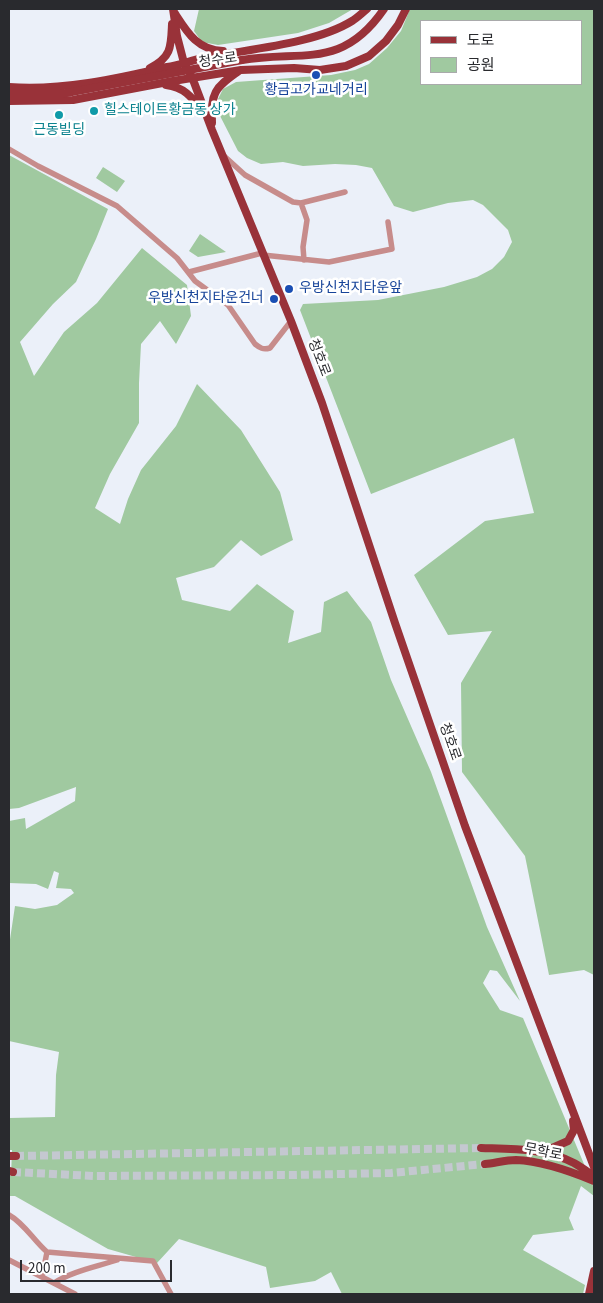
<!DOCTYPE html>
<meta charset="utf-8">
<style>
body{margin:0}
#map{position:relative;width:603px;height:1303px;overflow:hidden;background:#ebf0f9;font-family:"Source Sans 3","Noto Sans KR",sans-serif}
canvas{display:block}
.frame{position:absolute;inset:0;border:10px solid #292a2e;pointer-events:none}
.legend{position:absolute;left:420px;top:20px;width:162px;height:65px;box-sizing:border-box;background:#fff;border:1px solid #a9aaab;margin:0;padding:6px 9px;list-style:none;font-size:15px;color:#292a2e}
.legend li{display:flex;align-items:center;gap:10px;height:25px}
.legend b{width:25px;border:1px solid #a9aaab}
.scale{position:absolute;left:20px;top:1260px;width:152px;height:22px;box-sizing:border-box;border:2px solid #292a2e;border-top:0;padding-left:6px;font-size:15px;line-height:18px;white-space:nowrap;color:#292a2e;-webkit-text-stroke:4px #fff;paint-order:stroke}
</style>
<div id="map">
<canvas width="603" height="1303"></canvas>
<div class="frame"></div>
<ul class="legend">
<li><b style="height:6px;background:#993239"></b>도로</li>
<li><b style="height:14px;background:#a0c9a0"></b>공원</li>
</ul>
<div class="scale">200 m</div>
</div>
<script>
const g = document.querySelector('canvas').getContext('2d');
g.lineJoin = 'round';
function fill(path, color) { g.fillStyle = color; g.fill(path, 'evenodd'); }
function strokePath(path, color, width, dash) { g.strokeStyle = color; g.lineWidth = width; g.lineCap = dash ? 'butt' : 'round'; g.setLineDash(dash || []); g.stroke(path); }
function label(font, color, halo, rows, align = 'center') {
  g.font = font + ' "Source Sans 3","Noto Sans KR",sans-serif'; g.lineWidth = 5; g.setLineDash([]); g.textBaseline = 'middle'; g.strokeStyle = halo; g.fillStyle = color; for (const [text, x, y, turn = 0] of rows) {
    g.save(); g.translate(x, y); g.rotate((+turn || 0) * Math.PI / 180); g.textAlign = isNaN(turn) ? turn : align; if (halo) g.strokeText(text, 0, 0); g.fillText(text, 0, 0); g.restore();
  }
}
const green = new Path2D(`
 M199 9H353L329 23 298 33 218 45 202 42 194 31Z
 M410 9H594V975L584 970 549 975 525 856 462 772 461 683 492 631 448 635 414 575 485 521 534 513 514 438 371 494 300 310 303 304 378 300 444 287 477 277 492 269 504 257 512 242 508 230 483 205 473 200 448 203 413 212 394 206 372 168 356 165 335 164 303 166 283 162 261 164 247 158 238 151 217 110 218 99 223 89 236 82 331 75 355 70 369 64 387 48 401 31ZM582 21V84H422V21Z
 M9 155 108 209 96 239 76 282 53 304 20 342 34 376 64 332 97 303 142 248 187 285 191 316 176 344 160 321 141 344 139 383V423L110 474 95 508 120 524 128 499 141 470 176 426 197 384 241 430 280 492 293 540 261 556 241 540 214 567 176 578 182 600 230 611 257 584 294 611 288 643 321 632 324 602 347 591 371 622 391 680 431 772 487 927 520 1001 497 971 490 970 483 983 500 1010 523 1018 594 1188V1196L581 1186 569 1218 574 1230 533 1235 523 1250 585 1285 583 1294H342L331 1272 315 1281 270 1288 266 1267 179 1239 157 1263 108 1249 15 1196H9V1176H11L12 1150H9V1118L55 1117 56 1075 59 1052 9 1041V946L15 906 35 909 57 905 74 893 71 889 56 888 59 873 54 871 48 889 36 884 9 883V821L25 818 26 829 75 801 76 787 19 808 9 809Z
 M103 167 125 181 117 192 96 178Z
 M200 234 226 252 198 257 189 251Z`);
const majorTunnel = new Path2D(`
 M16 1156 481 1148
 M13 1172 94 1176 293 1175 391 1173 485 1164`);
const minor = new Path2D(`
 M9 149 38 166 117 206 177 258 195 281 228 305 255 344C260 348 263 350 270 348L291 321
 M223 155 245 175 293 202 301 203 345 192
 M301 203 307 220 303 247 304 260
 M263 255 329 262 392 249 388 222
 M189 272 262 253
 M9 1215C24 1223 34 1241 47 1252L153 1261 171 1294
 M9 1260 75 1294
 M42 1277 47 1252
 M54 1283C73 1271 96 1267 117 1260`);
const major = new Path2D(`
 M173 9 177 36 184 63 192 77 212 130 291 321 322 403 395 623 465 826 594 1167
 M174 12C187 32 197 50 223 51
 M242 60C303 50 342 70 384 9
 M150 68C172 57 171 46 172 24
 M166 85C183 87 192 96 201 111
 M9 87C60 91 117 79 167 67 180 65 192 60 204 58 248 49 315 44 352 21 357 18 362 13 367 9
 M9 101 73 100 173 81 241 70 294 68 320 70 346 66 369 56 386 41 398 25 406 9
 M212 123C211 93 214 88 239 71
 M481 1148C512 1149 546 1148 574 1163 581 1167 588 1172 594 1176
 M543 1152 568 1141 574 1130 573 1121
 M9 1156H16
 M485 1164C495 1163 506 1160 516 1160 542 1161 570 1171 594 1181
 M9 1171 13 1172
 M589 1294 594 1271`);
const majorBridge = new Path2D(`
 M9 94H61L242 60`);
const markers = [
 [316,75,5,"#1a4fb4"],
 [94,111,5,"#0f9aa8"],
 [59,115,5,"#0f9aa8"],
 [289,289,5,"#1a4fb4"],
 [274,299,5,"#1a4fb4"]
];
const streetNames = [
 ["청수로",218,61,-8],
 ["청호로",318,358,69],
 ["청호로",449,742,71],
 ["무학로",543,1153,11]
];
const transitNames = [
 ["황금고가교네거리",316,91],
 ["우방신천지타운앞",299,289,"left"],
 ["우방신천지타운건너",264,299,"right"]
];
const cultureNames = [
 ["힐스테이트황금동 상가",104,111],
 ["근동빌딩",59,131,"center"]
];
fill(green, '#a0c9a0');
strokePath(majorTunnel, '#c4c8d0', 8, [8, 4]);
strokePath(minor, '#c78c8b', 5.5);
strokePath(major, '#993239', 8);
strokePath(majorBridge, '#993239', 8);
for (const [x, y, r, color] of markers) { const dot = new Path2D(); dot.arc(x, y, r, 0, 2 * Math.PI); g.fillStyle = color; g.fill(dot); strokePath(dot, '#fff', 2); }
label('14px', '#292a2e', '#fff', streetNames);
label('14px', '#164399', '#fff', transitNames);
label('14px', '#0d838f', '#fff', cultureNames, 'left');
</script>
